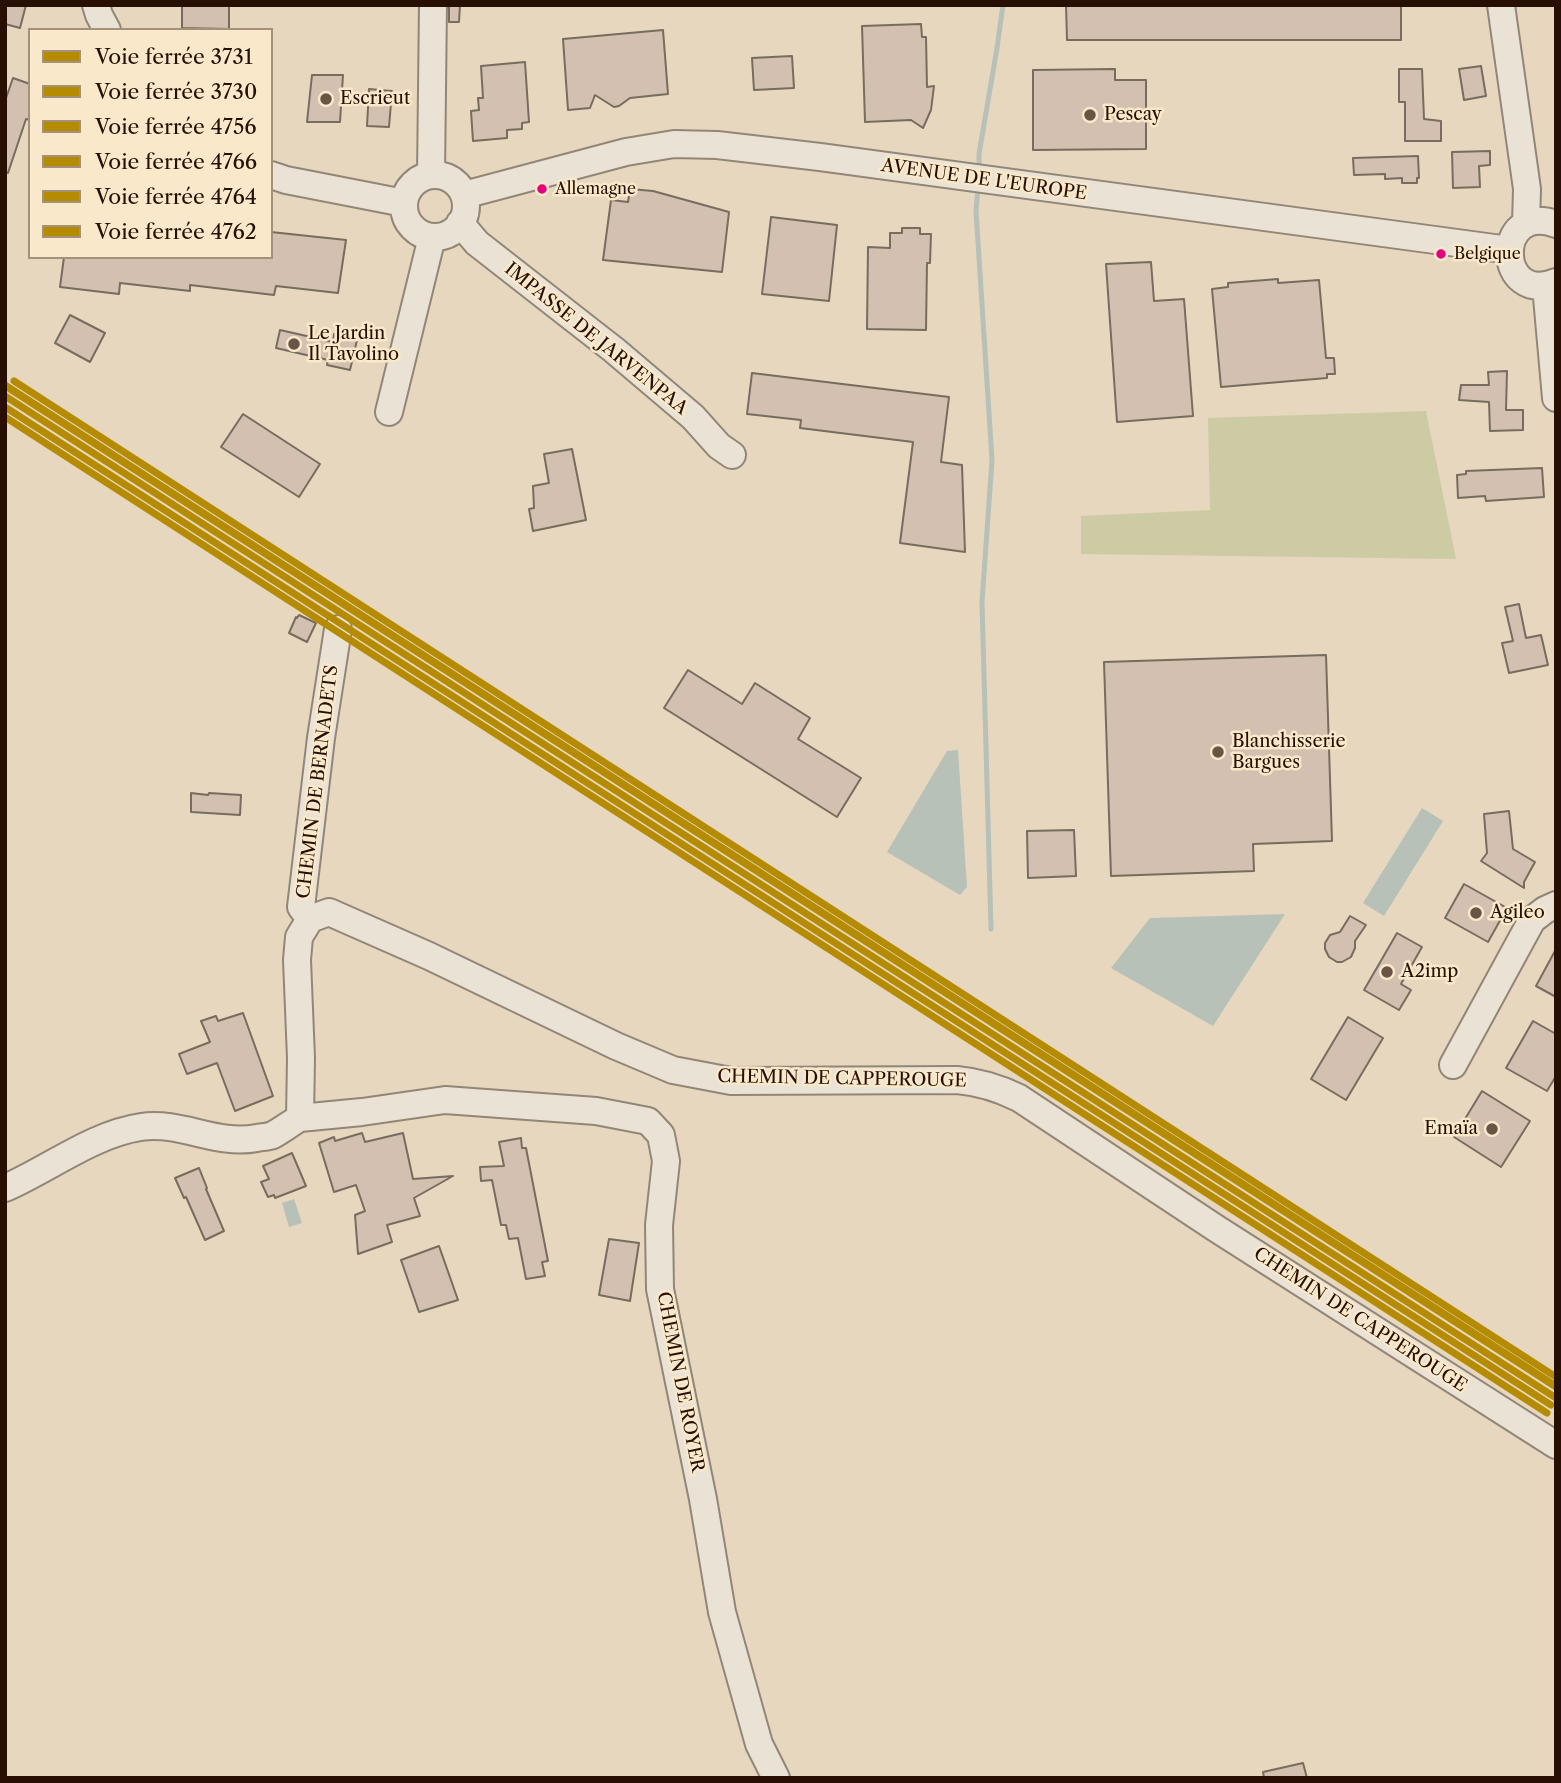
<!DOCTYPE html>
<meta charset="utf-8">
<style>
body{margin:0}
#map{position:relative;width:1561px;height:1783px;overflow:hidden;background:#e6d7be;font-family:"Libre Caslon Text",serif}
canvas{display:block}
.frame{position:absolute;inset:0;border:7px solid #280f04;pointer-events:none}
.legend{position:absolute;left:28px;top:28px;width:245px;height:231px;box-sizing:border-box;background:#f9e8ca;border:2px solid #a5917b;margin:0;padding:9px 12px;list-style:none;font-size:21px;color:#280f04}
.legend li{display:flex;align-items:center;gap:14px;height:35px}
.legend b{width:35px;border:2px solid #a5917b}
</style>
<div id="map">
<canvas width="1561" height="1783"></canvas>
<div class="frame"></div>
<ul class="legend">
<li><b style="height:9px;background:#b58c01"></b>Voie ferrée 3731</li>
<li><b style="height:9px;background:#b58c01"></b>Voie ferrée 3730</li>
<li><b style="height:9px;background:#b58c01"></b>Voie ferrée 4756</li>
<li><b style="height:9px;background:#b58c01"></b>Voie ferrée 4766</li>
<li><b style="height:9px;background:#b58c01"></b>Voie ferrée 4764</li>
<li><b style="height:9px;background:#b58c01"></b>Voie ferrée 4762</li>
</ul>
</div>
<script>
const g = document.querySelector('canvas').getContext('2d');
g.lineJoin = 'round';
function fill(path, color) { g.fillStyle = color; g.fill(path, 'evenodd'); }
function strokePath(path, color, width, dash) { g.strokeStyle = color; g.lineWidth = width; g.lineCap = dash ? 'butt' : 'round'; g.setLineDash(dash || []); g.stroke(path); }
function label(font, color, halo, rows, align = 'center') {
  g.font = font + ' "Libre Caslon Text",serif'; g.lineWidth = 5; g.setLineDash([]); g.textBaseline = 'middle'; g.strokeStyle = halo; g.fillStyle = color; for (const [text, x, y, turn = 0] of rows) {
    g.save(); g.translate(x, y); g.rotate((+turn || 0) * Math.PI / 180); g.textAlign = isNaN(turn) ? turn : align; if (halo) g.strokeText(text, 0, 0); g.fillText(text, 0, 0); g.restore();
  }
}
const green = new Path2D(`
 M1426 411 1456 559 1081 554V516L1210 510 1208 418Z`);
const water = new Path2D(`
 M958 750 967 887 960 895 887 852 947 751Z
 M1422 808 1443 821 1384 916 1363 903Z
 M1285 914 1213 1026 1111 968 1150 918Z
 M294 1199 302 1223 289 1227 282 1203Z`);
const stream = new Path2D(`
 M979 171V154L997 48 1003 5
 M978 188 976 211 992 460 982 602 991 929`);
const building = new Path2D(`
 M5 5H26L20 28 5 24Z
 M182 5H229V29L182 28Z
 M449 5H460L459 22H449Z
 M1066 5H1401V40H1067Z
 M921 24 922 37H926L927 87 934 86 931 110 923 128 911 120 865 122 862 26Z
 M663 30 668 94 630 98 619 106 614 107 595 95 590 108 568 110 563 39Z
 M792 56 794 88 754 90 752 58Z
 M525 62 529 122 522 123V129L507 130V138L473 141 471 111 479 110 478 98H483L481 66Z
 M1481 66 1486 96 1464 100 1459 69Z
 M1115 69V80H1146V149L1033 150V70Z
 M1399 69H1422L1424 119 1441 121V141H1405V102H1399Z
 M312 75H343L340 122H307Z
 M13 78 30 84V120L26 119 8 173 5 172V101Z
 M369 89 392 91 389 127 367 126Z
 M1490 151V165L1479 166 1480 187 1453 188 1452 152Z
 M1418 156 1419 178H1417V183H1402V178L1385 179V174L1354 175 1353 158Z
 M630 189 653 191 729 212 722 272 603 260 611 200 628 202Z
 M771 217 837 225 829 301 762 294Z
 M902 228H920V234H931L930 263H927L926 330 867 329 868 247 890 248V233H902Z
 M271 232 346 240 338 293 276 286 274 295 190 285V291L120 283 119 294 60 287 64 257H271Z
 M1151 262 1154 301 1184 299 1193 416 1117 422 1106 264Z
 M1278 279V283L1319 280 1326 358H1334L1335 374H1327V378L1221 387 1212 289 1228 287V283Z
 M70 315 105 333 90 362 55 343Z
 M280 330 333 342 334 334 357 340 350 370 327 365 328 360 276 348Z
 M1507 371 1506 410H1523V430L1490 431 1489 402 1459 400 1461 385H1489L1488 372Z
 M752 373 949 397 941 462 962 465 965 552 900 543 913 442 800 428 801 420 747 414Z
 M243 414 320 464 299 497 221 447Z
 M572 449 586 520 533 531 529 509 534 508 533 486 549 483 544 454Z
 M1542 468 1544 497 1486 501 1485 496 1458 498 1457 475 1466 474V471Z
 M1519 604 1526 638 1541 635 1548 665 1509 673 1502 643 1513 641 1505 607Z
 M299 615 316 623 307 642 289 633 296 617 297 618Z
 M1326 655 1332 841 1253 844 1254 871 1111 876 1104 662Z
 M688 670 742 704 755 683 810 718 798 739 861 778 837 817 664 708Z
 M191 793 208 795 209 793 241 795 240 815 191 812Z
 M1509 811 1513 849 1535 862 1524 882V888L1481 861 1487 853 1484 814Z
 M1074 830 1076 876 1028 878 1027 831Z
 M1464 884 1507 908 1488 942 1445 918Z
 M1350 916 1366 925 1355 941V948L1351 957 1342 962H1337L1329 957 1325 949V943L1330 935 1340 932Z
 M1397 933 1422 947 1401 984 1411 990 1399 1010 1364 990Z
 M1556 949V997L1536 986Z
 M243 1013 273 1096 235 1111 217 1063 187 1074 179 1054 210 1042 201 1021 216 1016 218 1021Z
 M1348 1017 1383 1038 1346 1100 1311 1079Z
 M1533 1021 1556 1034V1076L1547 1091 1506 1068Z
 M1482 1091 1530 1121 1501 1167 1454 1137Z
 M362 1133 365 1142 403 1133 413 1179 453 1176 414 1198 420 1216 387 1225 392 1242 358 1254 355 1215 365 1211 356 1185 334 1192 319 1143 334 1137 335 1141Z
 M521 1138 522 1148H526L548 1261 542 1262 545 1276 526 1279 518 1238 509 1239 506 1225H501L492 1180 481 1181 480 1167 504 1166 499 1142Z
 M292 1153 306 1186 275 1198 274 1195 268 1197 261 1182 269 1179 263 1166Z
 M199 1168 207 1188 206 1189 224 1231 205 1240 186 1197 184 1198 175 1178Z
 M609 1239 639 1243 630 1301 599 1295Z
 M439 1246 458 1300 419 1312 401 1260Z
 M1303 1763 1307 1778H1264L1263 1772Z`);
const minor = new Path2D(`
 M96 5 99 15 107 30
 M1501 5 1527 189 1526 224
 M271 175 286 180 404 203
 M431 175 433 5
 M404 206a31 31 0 1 1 62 0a31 31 0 1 1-62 0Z
 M464 195 626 152 674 144 717 145 820 157 1509 250
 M460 223 477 243 614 350 693 417 719 446 732 455
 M1556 224C1493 202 1496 306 1556 282
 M1546 286 1556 398
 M389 412 432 237
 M310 919 329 912 429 956 616 1046 673 1070 731 1081 957 1080C979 1082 999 1088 1019 1098L1217 1229 1556 1445
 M1453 1065 1532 920 1545 910 1556 905
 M300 1118 362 1112 445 1100 596 1111 648 1121 661 1135 666 1161 659 1225 660 1289 703 1499 722 1612 759 1744 776 1778
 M5 1188C49 1169 93 1134 141 1127 182 1121 216 1146 257 1138 262 1137 268 1137 273 1135 282 1130 291 1123 300 1118L301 1058 297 960 299 937 310 919 301 907 321 738 338 629`);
const rail1 = new Path2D(`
 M5 385 1556 1386`);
const rail2 = new Path2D(`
 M5 396 1556 1398`);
const rail3 = new Path2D(`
 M5 407 1551 1405`);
const rail4 = new Path2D(`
 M10 389 1556 1387`);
const rail5 = new Path2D(`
 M5 417 1547 1413`);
const rail6 = new Path2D(`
 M14 381 1556 1377`);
const markers = [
 [326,99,7,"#6a5545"],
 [1090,115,7,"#6a5545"],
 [542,189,6,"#e5007d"],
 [1441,254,6,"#e5007d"],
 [294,344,7,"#6a5545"],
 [1218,752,7,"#6a5545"],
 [1476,913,7,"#6a5545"],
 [1387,972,7,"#6a5545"],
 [1492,1129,7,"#6a5545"]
];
const busNames = [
 ["Allemagne",555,189],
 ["Belgique",1454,254]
];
const poiNames = [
 ["Escrieut",340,99],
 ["Pescay",1104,115],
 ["Le Jardin",308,334],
 ["Il Tavolino",308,355],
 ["Blanchisserie",1232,742],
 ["Bargues",1232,763],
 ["Agileo",1490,913],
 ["A2imp",1401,972],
 ["Emaïa",1478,1129,"right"]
];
const streetNames = [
 ["AVENUE DE L'EUROPE",984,180,8],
 ["IMPASSE DE JARVENPAA",596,339,39],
 ["CHEMIN DE BERNADETS",318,782,-83],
 ["CHEMIN DE CAPPEROUGE",842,1079,1],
 ["CHEMIN DE CAPPEROUGE",1360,1320,33],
 ["CHEMIN DE ROYER",680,1382,79]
];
fill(green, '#cccba4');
fill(water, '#b7c1b8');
strokePath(stream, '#b7c1b8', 5);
fill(building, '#d3c0b0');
strokePath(building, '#776c5e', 2);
strokePath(minor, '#928677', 30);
strokePath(minor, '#e9e2d5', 26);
strokePath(rail1, '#b58c01', 7);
strokePath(rail2, '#b58c01', 7);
strokePath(rail3, '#b58c01', 7);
strokePath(rail4, '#b58c01', 7);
strokePath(rail5, '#b58c01', 7);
strokePath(rail6, '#b58c01', 7);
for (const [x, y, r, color] of markers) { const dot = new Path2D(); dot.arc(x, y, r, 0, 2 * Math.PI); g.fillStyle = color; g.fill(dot); strokePath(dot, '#f9e8ca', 2.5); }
label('16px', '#280f04', '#f9e8ca', busNames, 'left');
label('18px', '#280f04', '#f9e8ca', poiNames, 'left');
label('18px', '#280f04', '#f9e8ca', streetNames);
</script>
